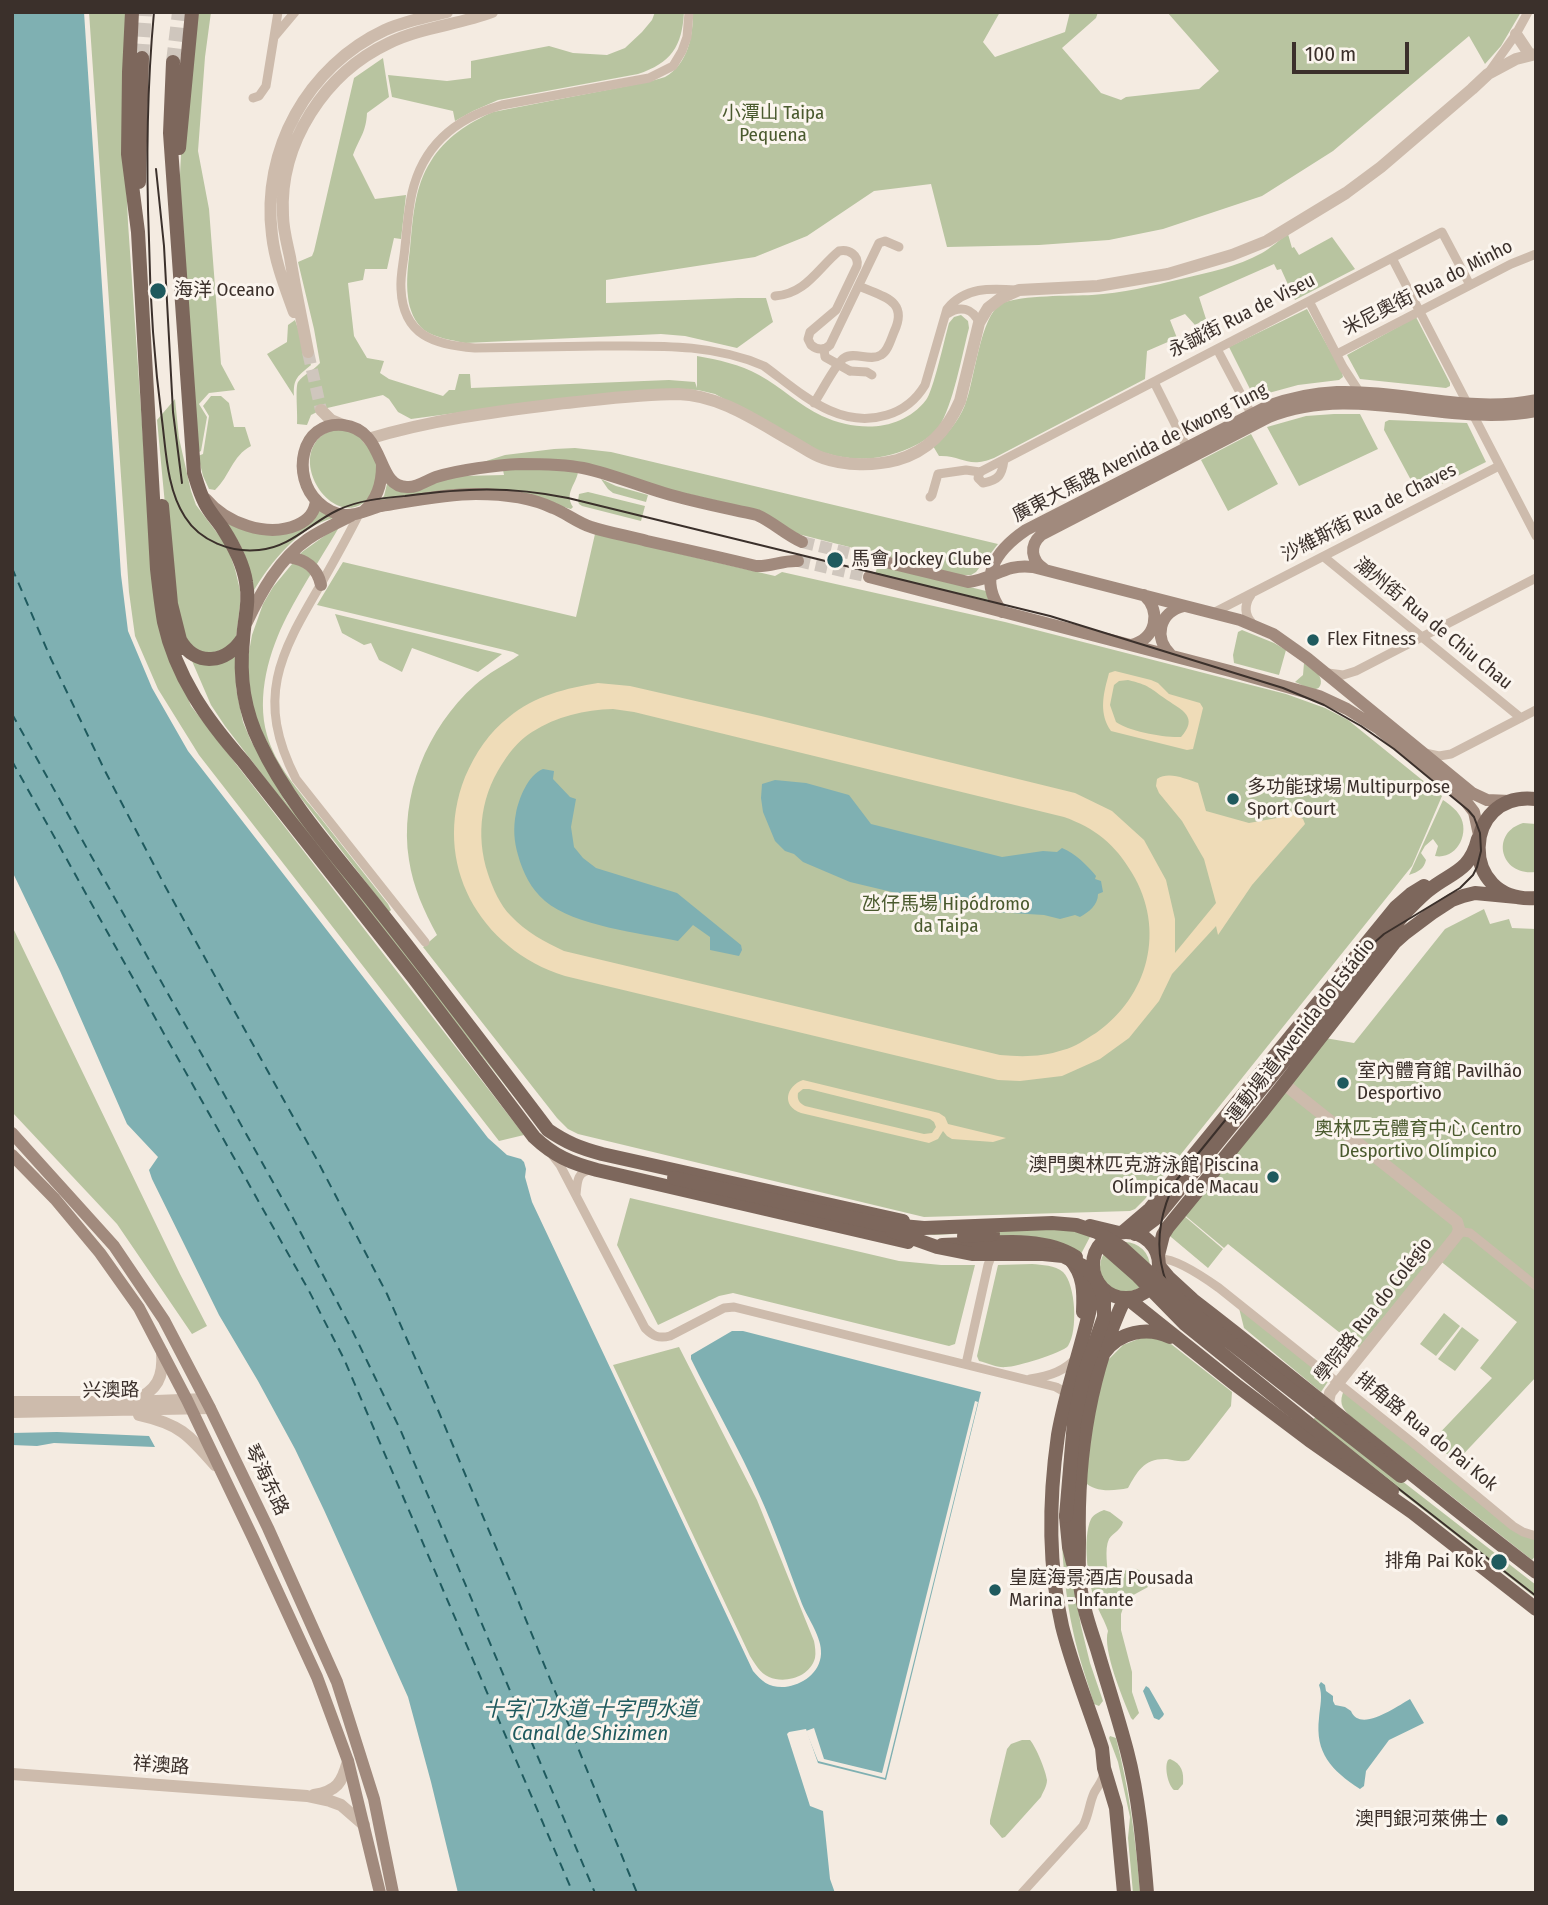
<!DOCTYPE html>
<meta charset="utf-8">
<style>
body{margin:0}
#map{position:relative;width:1548px;height:1905px;overflow:hidden;background:#f4ebe1;font-family:"Fira Sans Condensed",sans-serif}
canvas{display:block}
.frame{position:absolute;inset:0;border:14px solid #3b302b;pointer-events:none}
.scale{position:absolute;left:1292px;top:42px;width:117px;height:32px;box-sizing:border-box;border:4px solid #3b302b;border-top:0;padding-left:9px;font-size:21px;line-height:24px;white-space:nowrap;color:#3b302b;-webkit-text-stroke:5px #fbf5ee;paint-order:stroke}
</style>
<div id="map">
<canvas width="1548" height="1905"></canvas>
<div class="frame"></div>
<div class="scale">100 m</div>
</div>
<script>
const g = document.querySelector('canvas').getContext('2d');
g.lineJoin = 'round';
function fill(path, color) { g.fillStyle = color; g.fill(path, 'evenodd'); }
function strokePath(path, color, width, dash) { g.strokeStyle = color; g.lineWidth = width; g.lineCap = dash ? 'butt' : 'round'; g.setLineDash(dash || []); g.stroke(path); }
function label(font, color, halo, rows, align = 'center') {
  g.font = font + ' "Fira Sans Condensed","Noto Sans SC",sans-serif'; g.lineWidth = 6; g.setLineDash([]); g.textBaseline = 'middle'; g.strokeStyle = halo; g.fillStyle = color; for (const [text, x, y, turn = 0] of rows) {
    g.save(); g.translate(x, y); g.rotate((+turn || 0) * Math.PI / 180); g.textAlign = isNaN(turn) ? turn : align; if (halo) g.strokeText(text, 0, 0); g.fillText(text, 0, 0); g.restore();
  }
}
const green = new Path2D(`
 M89 12H127L124 133 128 223 150 539 163 636 191 706 524 1135 499 1141 199 755 158 689 135 636 129 592Z
 M197 12H211L205 57 198 151 209 209 221 364 235 390 209 393 199 404 207 417 201 451 197 453 179 201C181 138 186 74 197 12Z
 M655 12H684C682 47 671 63 638 74L498 100 473 111 455 121 453 111 392 97 388 75 447 81 471 78V61L549 46 573 53 607 55 625 48 642 32 652 20Z
 M693 12H1000L983 42 995 57 1065 32 1070 12H1098L1096 18 1062 48 1101 93 1121 100 1126 97 1199 89 1219 71 1167 12H1521L1501 46 1485 64 1469 36 1333 151 1262 196 1163 229 1109 240 1039 245 947 247 931 184 874 191 807 236 755 257 606 280V303L738 298H766L773 322 737 348 685 336 661 334 465 343C452 340 435 338 424 330 415 323 409 309 408 297 406 281 408 265 410 249 413 219 414 187 431 161 445 138 468 123 493 112L648 82C653 80 660 79 665 77 688 64 693 36 693 12Z
 M383 58 389 97 367 113C366 132 360 137 353 155L375 199 406 195 401 239 394 238 387 269H365L363 280 348 283 354 336 367 358 384 361 380 373 389 379 443 396 449 390H455L459 374H470L471 388 669 380 695 382 697 388V356C718 360 740 364 759 375 781 387 800 406 822 416 857 432 901 432 926 400 933 392 945 337 949 323L954 317 961 315 968 321 969 328C962 355 953 405 939 427 934 434 925 440 918 444 885 461 854 463 819 451L715 394 698 390 667 389 530 403 411 419 398 412 389 399 383 395 323 409 311 415 307 425 297 424C298 416 295 387 298 382 303 375 314 370 320 363L314 329 298 262 312 256 314 251 354 78Z
 M1288 234 1292 248 1294 247 1299 255 1332 237 1355 269 1295 300 1281 269 1277 270 1274 264 1199 297 1206 319 1195 325 1185 314 1170 320 1177 338 1147 351 1145 379 994 458C967 469 963 455 939 456L933 446C947 435 958 422 965 405 975 381 980 313 1003 303 1021 295 1071 296 1092 295 1122 293 1152 286 1181 279 1209 272 1237 267 1262 253 1271 248 1279 240 1288 234Z
 M1307 309 1342 372 1343 377 1339 380 1298 385 1254 397 1229 347Z
 M1416 317 1450 383V386L1446 388 1360 379 1347 355Z
 M295 320 311 365C298 376 293 378 294 396L267 354 287 342 288 325Z
 M211 396H221L229 403 234 427H245L251 446C232 456 230 476 215 490L209 489 203 476 198 456 203 454 209 416 203 406Z
 M175 399 179 438 191 491 196 505 227 546 235 569 240 590V605L236 638 227 649 205 654 187 644 174 600 157 420Z
 M1334 414H1360L1378 449 1299 486 1267 427 1306 416Z
 M1389 420 1467 423 1486 462 1419 495 1384 430 1385 422Z
 M345 428C352 432 364 436 368 442 379 457 382 484 369 498 336 534 285 461 324 434 330 430 338 430 345 428Z
 M1251 434 1278 484 1228 511 1201 460Z
 M575 448 611 452 998 544 976 572 971 575H960L798 534 761 511 654 486 588 465 452 472 505 455 554 449Z
 M533 467 578 472C576 485 564 493 573 507L571 509 527 497 379 501 384 496 387 484 396 486 463 476 504 475 503 470Z
 M601 479 616 486 648 495 646 502 613 493 608 489Z
 M588 492 645 506 641 521 582 506 579 504 578 501 579 494Z
 M317 507 334 518C299 526 270 563 253 592 251 565 242 542 224 521L287 532Z
 M341 524C323 555 303 585 287 616 269 651 256 696 267 735 275 765 300 792 319 816 342 845 365 875 388 904L391 910 389 912 290 784 274 756 256 720 252 706 247 663 252 635 263 604 273 587 302 552Z
 M595 534 775 576 782 572 1005 622 1286 694 1325 708 1348 720 1442 796 1412 866 1145 1199 1135 1209 1130 1211 924 1217 578 1134 568 1129 557 1118 423 947 437 935C424 911 413 887 409 860 399 796 427 728 475 685 488 673 505 665 519 655L513 652 317 605 343 562 576 617Z
 M878 564 986 591 991 604 875 575Z
 M335 614 502 654 478 672 412 648 402 672 379 660 371 643 364 645 342 633Z
 M1242 630 1274 643 1286 650 1279 675 1234 663 1233 655 1238 632Z
 M235 656 236 688 243 722 251 741 285 801 542 1127 540 1129 385 934 225 726 211 705 192 661Z
 M1304 663C1308 667 1314 670 1318 674 1323 680 1322 691 1312 689 1307 688 1300 684 1295 682L1303 675Z
 M1443 800C1449 804 1456 809 1460 816 1470 833 1457 860 1435 856L1438 846 1433 839 1425 846 1421 853 1426 860C1424 869 1418 872 1409 875Z
 M1523 823 1536 824 1535 872C1500 876 1490 833 1523 823Z
 M1484 909 1490 924 1509 919 1512 928 1536 929V1377L1456 1462 1432 1441 1492 1378 1480 1368 1517 1322 1434 1256 1359 1348 1228 1244 1224 1248 1182 1213 1325 1038 1354 1043 1445 929Z
 M12 926 180 1274 207 1326 192 1334 117 1224 12 1112Z
 M630 1198 899 1261 941 1265H975L955 1344 949 1346 733 1293 719 1296 658 1325 617 1245Z
 M1183 1215 1223 1249 1208 1268 1171 1237 1170 1235Z
 M867 1219 1022 1225 1092 1233 1081 1254 975 1233 934 1235Z
 M1100 1267a25 25 0 1 1 50 0a25 25 0 1 1-50 0Z
 M1032 1264C1042 1265 1055 1265 1063 1272 1076 1285 1078 1331 1068 1346 1062 1353 1016 1367 1006 1367 997 1368 988 1363 979 1361L977 1356 998 1265Z
 M1239 1308 1329 1380 1321 1392 1244 1328Z
 M1444 1313 1460 1326 1436 1356 1420 1344Z
 M1462 1327 1479 1340 1455 1371 1438 1359Z
 M1141 1338H1158L1171 1344 1232 1392 1231 1406 1189 1460C1181 1463 1175 1460 1167 1459 1144 1458 1137 1472 1128 1488 1114 1491 1094 1493 1084 1481L1090 1434 1106 1362 1123 1345Z
 M679 1347 757 1500 814 1641C815 1646 816 1653 815 1658 810 1677 785 1684 769 1677 760 1673 755 1664 750 1656L613 1365Z
 M1344 1390 1514 1527 1536 1537V1555L1532 1560 1350 1416C1341 1407 1339 1402 1344 1390Z
 M1317 1415 1536 1585V1598L1311 1422Z
 M1067 1431 1066 1541 1081 1626 1090 1663 1103 1701 1099 1706 1094 1704C1087 1680 1078 1656 1073 1631 1059 1564 1059 1499 1067 1431Z
 M1104 1510 1110 1512 1123 1522C1121 1530 1114 1532 1109 1539 1104 1549 1108 1568 1108 1579 1116 1576 1132 1563 1140 1571 1143 1575 1145 1583 1148 1587L1126 1599 1121 1614V1630L1132 1672V1692L1139 1713 1133 1720 1131 1718C1123 1699 1102 1649 1108 1631 1105 1621 1099 1612 1095 1601 1088 1582 1082 1538 1091 1519 1094 1514 1099 1512 1104 1510Z
 M1110 1736 1116 1738C1129 1789 1136 1840 1140 1893H1133L1128 1838 1130 1817 1118 1762 1109 1738Z
 M1022 1740H1030C1036 1747 1046 1771 1047 1780 1047 1786 1043 1792 1041 1797L1005 1837 1002 1838 990 1824V1820L1007 1749 1011 1744Z
 M1170 1759C1182 1764 1184 1772 1183 1784L1178 1790H1174C1168 1785 1164 1767 1168 1760Z`);
const sand = new Path2D(`
 M1115 671 1151 680 1158 683 1169 694 1200 703 1203 708 1193 749 1187 750 1111 731C1099 714 1103 695 1108 677L1109 673ZM1128 680C1149 685 1150 688 1167 700 1182 710 1199 717 1181 737 1165 738 1128 731 1116 722L1110 705 1114 685 1119 681Z
 M598 683 630 686 761 716 1075 793 1112 811 1144 840 1166 880 1175 919V953L1216 903 1204 859 1182 821 1159 793 1156 786 1157 779C1169 771 1185 779 1198 783L1206 811 1249 823 1277 818 1284 807 1303 819 1305 824 1252 885 1218 935 1216 926 1172 974 1159 1001 1129 1038 1100 1059 1062 1076 1020 1081 998 1080 565 976C479 949 431 863 465 777 475 754 489 732 509 717 534 696 567 688 598 683ZM613 709 634 712 1064 817C1095 828 1115 844 1132 873 1166 929 1149 996 1096 1033 1086 1039 1075 1047 1063 1050 1042 1057 1022 1057 1000 1055L564 951C545 942 526 932 511 916 500 905 493 889 488 874 475 834 481 793 506 758 513 748 522 738 532 732 557 716 584 710 613 709Z
 M803 1080 939 1113 945 1117 948 1124 1006 1138 993 1142 952 1139 947 1136 943 1131 938 1139 929 1143 801 1113C781 1106 786 1086 803 1080ZM803 1089H809L930 1119 934 1122 936 1127 932 1133 924 1134 805 1106C799 1103 797 1099 798 1093Z`);
const water = new Path2D(`
 M12 12H84L121 575 128 631 152 688 188 751 488 1138 507 1155 521 1159 524 1162 526 1169 525 1177 532 1202 753 1671C762 1682 770 1688 785 1687 802 1685 820 1673 821 1654 822 1637 808 1619 802 1604 788 1567 775 1529 759 1494 739 1448 713 1404 691 1359V1355L732 1331H743L981 1392 886 1780 818 1763 806 1729 789 1732 787 1734 810 1806 823 1811 830 1879 835 1893H458L431 1782 408 1697 324 1510 295 1449 258 1381 219 1315 152 1179 149 1170 158 1157 127 1124 60 971 12 871Z
 M543 769 554 771 553 779 570 797 576 799 571 827 574 847 583 858 596 868 677 893 741 945 742 950 739 956 710 950V937L693 925 678 941C641 933 574 926 545 901 531 889 523 873 518 855 514 841 513 828 516 813 519 798 528 775 543 769Z
 M775 780 806 783 849 795 871 824 1002 857 1043 851 1057 852 1062 848C1075 853 1087 865 1096 876L1095 879 1101 881 1103 892 1098 894C1098 905 1089 912 1080 917L1075 915 1060 919 1044 915 995 912 934 902 850 882 803 862 794 854 785 851 775 841 763 812 761 798 762 784Z
 M57 1432 149 1436 155 1447 54 1443 37 1446 12 1445V1433Z
 M1321 1682 1325 1685 1326 1691 1333 1696V1701L1335 1705 1345 1707 1351 1711C1360 1733 1396 1707 1410 1699L1424 1723 1389 1740 1366 1771 1364 1786 1360 1789C1331 1770 1315 1753 1319 1718 1320 1706 1323 1696 1319 1685Z
 M1146 1686 1149 1688 1164 1714 1163 1716 1159 1720 1154 1718 1143 1691Z`);
const pier = new Path2D(`
 M975 1401 978 1402 885 1778 818 1761 806 1731 814 1728 824 1759 882 1773Z`);
const ferry = new Path2D(`
 M12 568 51 659 105 771 165 886 316 1158 387 1294 438 1410 511 1583 637 1893
 M12 714 293 1218 352 1330 400 1429 595 1893
 M12 761 163 1032 308 1289 344 1359 573 1893`);
const tertiaryTunnel = new Path2D(`
 M308 352 321 410`);
const secondaryTunnel = new Path2D(`
 M802 542 873 559
 M798 561 869 577`);
const primaryTunnel = new Path2D(`
 M142 58 145 12
 M173 62 179 12`);
const minor = new Path2D(`
 M689 12 687 37 682 51 673 66 649 78 502 105C456 118 423 145 412 193 408 210 407 229 405 247 404 260 400 275 401 289 403 336 435 345 475 348 516 347 558 347 599 346 655 346 712 343 764 366 801 393 838 430 887 415 904 410 916 400 925 385L947 309C965 287 990 288 1016 290
 M274 37 295 12
 M1489 72 1516 34 1528 12
 M253 98 259 96 266 86 278 12
 M1392 258 1536 536
 M775 296C806 294 818 268 839 251 849 249 859 255 857 266L836 310 810 332 808 339 811 345C817 350 824 351 830 345L879 243 885 241 899 247
 M1309 301 1343 367 1360 393
 M947 314C960 305 973 308 979 323
 M1217 349 1254 419
 M1337 354 1511 264 1536 254
 M850 371 867 372 872 375
 M1154 382 1189 452
 M814 403C821 393 836 363 844 358 855 351 870 362 881 355 888 351 891 339 894 332 909 300 883 297 859 286
 M980 472 978 478 983 483C999 480 1002 475 1004 460
 M930 497 932 495 938 474 966 470 980 472 1442 232 1470 285
 M359 514C347 538 334 561 321 584 279 655 255 699 296 779L425 942
 M1324 557 1521 718
 M1251 595C1244 605 1244 614 1252 623
 M1213 613 1499 466
 M1328 673 1343 675 1356 671 1536 578
 M1425 753 1439 756 1451 754 1536 710
 M553 1156 560 1165 645 1328C653 1336 658 1339 670 1336L724 1308 734 1307 1056 1387 1063 1391 1066 1397
 M576 1195C577 1183 577 1170 592 1170
 M1457 1235 1463 1232 1470 1233 1536 1286
 M1159 1259C1175 1257 1205 1278 1219 1288L1413 1443 1513 1526 1523 1532 1536 1536
 M966 1364 988 1265 991 1257 995 1251
 M1030 1379C1046 1377 1065 1371 1076 1358
 M1022 1893 1083 1826C1089 1815 1089 1804 1094 1793 1098 1785 1103 1782 1104 1772`);
const tertiary = new Path2D(`
 M1516 34 1530 55
 M294 312C285 287 275 262 272 235 261 150 308 66 385 30 405 21 426 17 447 12
 M308 352C302 320 295 289 290 257 287 243 283 229 283 215 279 143 325 73 389 43 422 27 458 25 492 12
 M321 410 331 420 343 425
 M368 439C430 420 493 412 557 404 597 400 638 394 678 394 721 395 759 423 795 443 804 448 813 455 823 458 846 466 874 466 897 460 928 451 947 431 960 401L979 323 988 308 1001 298 1019 290 1098 286 1168 274 1232 255 1267 241 1346 193 1381 167 1472 89 1488 74 1516 59 1536 54
 M1284 1084 1457 1222 1459 1229 1457 1235 1330 1393 1328 1402 1333 1410
 M134 1401C157 1390 164 1378 162 1352
 M12 1402H132L205 1399
 M12 1412 210 1408
 M139 1415C180 1424 189 1435 215 1465
 M12 1774 307 1796 330 1801 341 1805 364 1825
 M314 1795C337 1791 342 1783 348 1761`);
const secondary = new Path2D(`
 M206 499C226 523 267 538 297 525 308 520 315 513 316 500
 M364 511C378 499 382 483 382 465
 M289 557C306 560 317 567 321 585
 M873 559 968 582C993 580 1005 563 1033 567L1240 620 1273 634 1307 658 1472 793 1487 800 1510 801
 M798 561C783 560 770 567 756 566 719 557 683 549 647 541 629 536 609 533 591 527 578 523 566 513 553 508 530 497 502 494 476 494 445 494 412 501 381 506 369 509 359 515 346 515 336 515 325 509 318 502 291 477 300 421 343 425 387 430 375 487 407 487 417 488 427 480 436 477 458 470 497 465 520 464 540 464 563 464 583 468 611 474 637 485 664 493 694 502 726 508 757 515 773 522 786 535 802 542
 M1044 569C1031 560 1029 546 1041 535L1269 417C1355 382 1447 428 1536 411
 M869 577 1230 671 1319 696 1347 709 1379 729 1464 799 1474 812 1479 835
 M1002 612C977 578 995 551 1026 530L1268 406C1290 398 1313 393 1337 392 1404 390 1469 414 1536 400
 M247 622C261 592 279 559 308 539 321 530 337 523 351 516
 M1131 645C1156 639 1162 612 1144 595
 M1171 655C1153 638 1159 612 1184 606
 M12 1133 114 1246 164 1320 210 1408 268 1528 337 1682 374 1799 393 1893
 M12 1155 55 1199 100 1253 139 1308 187 1400 253 1538 317 1677 348 1761 380 1893`);
const primary = new Path2D(`
 M132 12 129 72 128 154 138 232 157 569C159 587 161 605 164 622 176 677 207 720 243 761L413 977 534 1137C554 1156 571 1163 597 1170L908 1242
 M173 62 170 133 194 473C197 483 200 494 205 503 210 513 217 520 223 529 234 546 243 563 246 582 250 602 244 620 243 640 239 676 244 711 260 743 289 805 338 857 380 911 437 983 492 1056 548 1130 567 1143 580 1148 602 1154L903 1221
 M179 148 192 12
 M139 182 142 58
 M162 506 171 604 182 648
 M180 640C196 668 227 663 243 638
 M1536 799C1461 790 1458 904 1536 898
 M1090 1226 1119 1233
 M1123 1232 1150 1209 1396 907 1411 894 1424 886
 M1093 1265a33 33 0 1 1 66 0a33 33 0 1 1-66 0Z
 M1135 1234 1155 1219 1404 914C1412 906 1420 897 1429 890 1451 872 1470 872 1478 839
 M942 1245C984 1245 1039 1233 1076 1257
 M1158 1255 1163 1235 1168 1227 1262 1112 1395 942 1404 934 1432 913 1452 900 1463 896 1475 893 1517 897
 M1070 1259C1084 1275 1084 1291 1083 1312
 M1159 1266 1169 1278 1193 1300C1309 1389 1420 1483 1536 1572
 M1096 1279C1088 1332 1067 1382 1058 1435 1049 1497 1048 1564 1062 1626 1072 1667 1089 1707 1102 1748L1104 1768 1116 1808 1124 1893
 M1125 1298C1089 1375 1077 1456 1079 1540 1079 1554 1078 1569 1080 1583 1082 1605 1090 1628 1097 1649 1107 1683 1118 1717 1127 1751 1139 1797 1143 1845 1147 1893
 M1127 1298 1236 1385 1309 1440 1412 1512 1536 1609
 M1104 1353C1119 1332 1147 1326 1170 1337
 M1066 1516 1069 1547 1073 1563`);
const tram = new Path2D(`
 M154 12C147 88 146 164 149 240 150 300 154 360 162 420 166 451 167 490 185 517 200 541 231 553 259 550 291 547 310 523 338 510 359 500 383 498 405 496 465 488 509 486 568 498L1050 616 1283 688 1324 705 1361 726 1394 749 1468 810 1474 817 1480 833 1481 851 1477 867 1473 875 1460 888 1384 934 1357 958 1175 1182C1147 1239 1157 1291 1202 1335L1536 1596
 M156 169 164 246 173 412 182 483`);
const minorBridge = new Path2D(`
 M824 349 825 357 850 371`);
const primaryBridge = new Path2D(`
 M674 1178 880 1224 924 1228 1052 1223 1076 1225 1097 1232 1122 1248 1199 1318 1401 1476
 M892 1231 937 1247 972 1254H1043L1063 1256 1083 1266 1096 1279 1104 1298V1317L1084 1374 1074 1422 1066 1516
 M964 1236 993 1234
 M1105 1247 1138 1276 1185 1324 1392 1491`);
const markers = [
 [158,291,9,"#1f5a5e"],
 [835,560,9,"#1f5a5e"],
 [1313,640,7,"#1f5a5e"],
 [1233,799,7,"#1f5a5e"],
 [1343,1083,7,"#1f5a5e"],
 [1273,1177,7,"#1f5a5e"],
 [1499,1562,9,"#1f5a5e"],
 [995,1590,7,"#1f5a5e"],
 [1502,1820,7,"#1f5a5e"]
];
const parkNames = [
 ["小潭山 Taipa",773,114],
 ["Pequena",773,136],
 ["氹仔馬場 Hipódromo",946,905],
 ["da Taipa",946,927],
 ["奧林匹克體育中心 Centro",1418,1130],
 ["Desportivo Olímpico",1418,1152]
];
const streetNames = [
 ["米尼奧街 Rua do Minho",1428,288,-27],
 ["永誠街 Rua de Viseu",1242,316,-27],
 ["廣東大馬路 Avenida de Kwong Tung",1140,453,-27],
 ["沙維斯街 Rua de Chaves",1369,513,-27],
 ["潮州街 Rua de Chiu Chau",1433,624,39],
 ["運動場道 Avenida do Estádio",1301,1031,-52],
 ["學院路 Rua do Colégio",1374,1310,-52],
 ["兴澳路",111,1391,-1],
 ["排角路 Rua do Pai Kok",1426,1432,39],
 ["琴海东路",266,1480,64],
 ["祥澳路",161,1766,4]
];
const poiNames = [
 ["海洋 Oceano",174,291],
 ["馬會 Jockey Clube",851,560],
 ["Flex Fitness",1327,640],
 ["多功能球場 Multipurpose",1247,788],
 ["Sport Court",1247,810],
 ["室內體育館 Pavilhão",1357,1072],
 ["Desportivo",1357,1094],
 ["澳門奧林匹克游泳館 Piscina",1259,1166,"right"],
 ["Olímpica de Macau",1259,1188,"right"],
 ["排角 Pai Kok",1483,1562,"right"],
 ["皇庭海景酒店 Pousada",1009,1579],
 ["Marina - Infante",1009,1601],
 ["澳門銀河萊佛士",1488,1820,"right"]
];
const waterNames = [
 ["十字门水道 十字門水道",590,1710],
 ["Canal de Shizimen",590,1734]
];
fill(green, '#b8c4a0');
fill(sand, '#efdcb8');
fill(water, '#7fb0b2');
fill(pier, '#f4ebe1');
strokePath(ferry, '#1f5a5e', 2, [9, 7]);
strokePath(tertiaryTunnel, '#cfc6bd', 12, [12, 6]);
strokePath(secondaryTunnel, '#cfc6bd', 12, [12, 6]);
strokePath(primaryTunnel, '#cfc6bd', 14, [14, 7]);
strokePath(minor, '#cdbbac', 9);
strokePath(tertiary, '#cdbbac', 12);
strokePath(secondary, '#a18a7d', 12);
strokePath(primary, '#7d675c', 14);
strokePath(tram, '#3b302b', 2);
strokePath(minorBridge, '#cdbbac', 9);
strokePath(primaryBridge, '#7d675c', 14);
for (const [x, y, r, color] of markers) { const dot = new Path2D(); dot.arc(x, y, r, 0, 2 * Math.PI); g.fillStyle = color; g.fill(dot); strokePath(dot, '#fbf5ee', 2.5); }
label('19px', '#4a5a2e', '#fbf5ee', parkNames);
label('19px', '#3b302b', '#fbf5ee', streetNames);
label('19px', '#3b302b', '#fbf5ee', poiNames, 'left');
label('italic 21px', '#1f5a5e', '#fbf5ee', waterNames);
</script>
